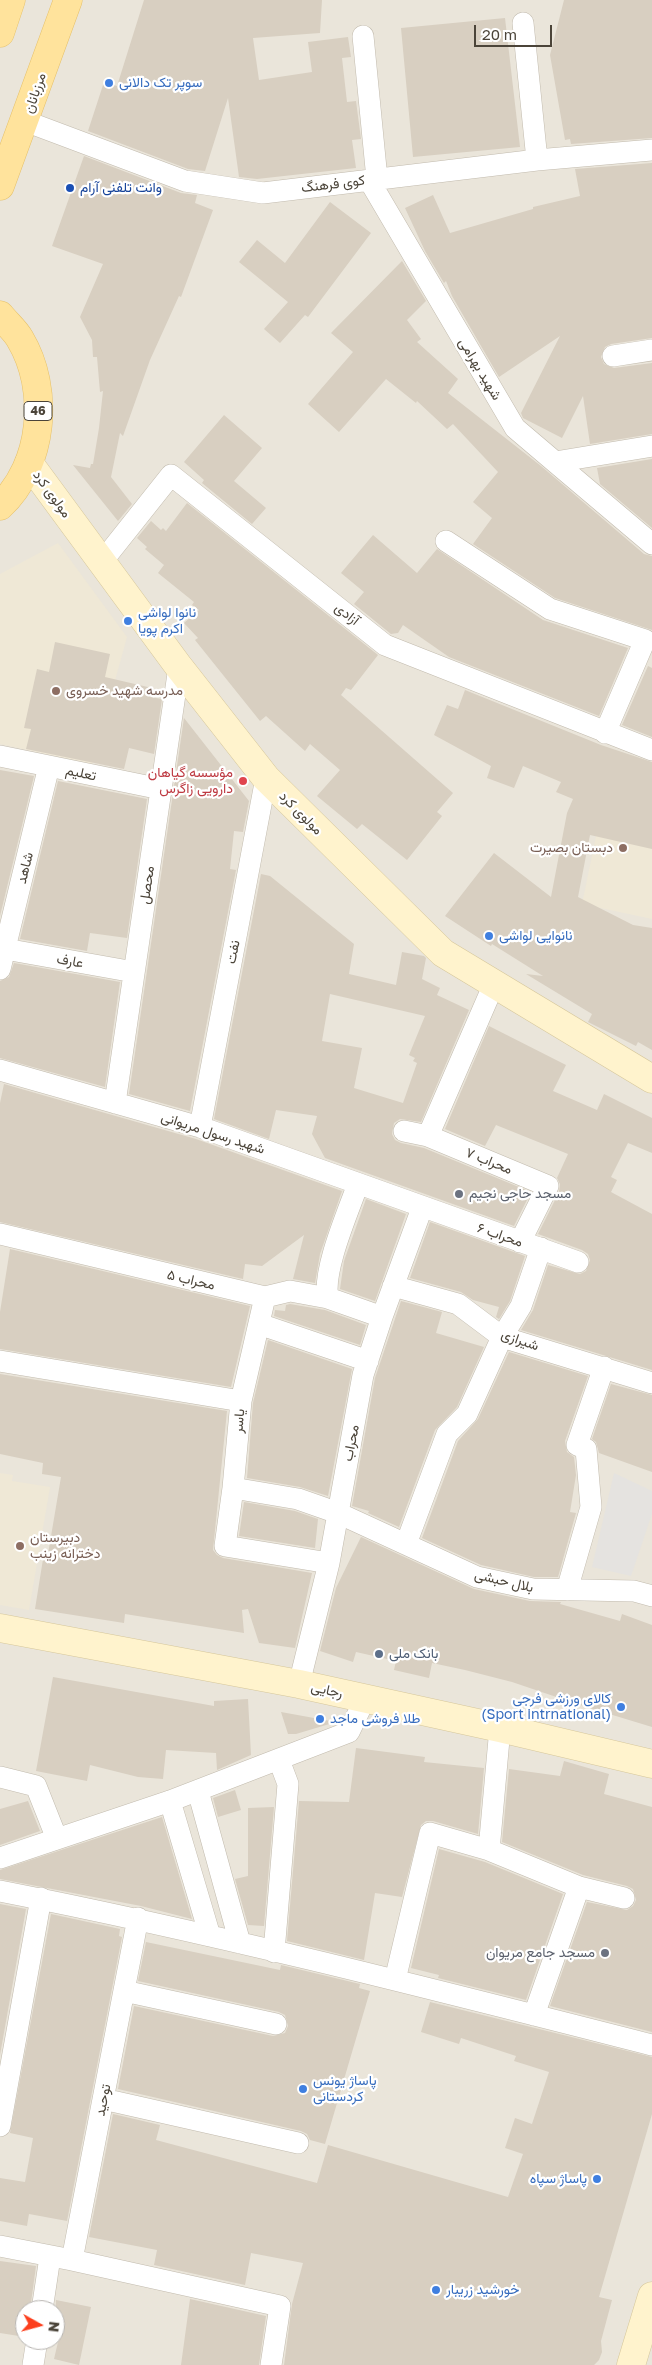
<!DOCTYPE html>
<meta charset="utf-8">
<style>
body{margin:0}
#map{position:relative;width:652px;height:2365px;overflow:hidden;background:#f6f3ec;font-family:"Golos Text",sans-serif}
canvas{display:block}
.north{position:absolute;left:15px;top:2300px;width:50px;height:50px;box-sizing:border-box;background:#fff;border:1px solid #b7b4b0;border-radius:50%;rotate:97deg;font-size:14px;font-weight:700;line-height:20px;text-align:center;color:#4b4439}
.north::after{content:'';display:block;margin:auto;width:18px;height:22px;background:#fc3f1d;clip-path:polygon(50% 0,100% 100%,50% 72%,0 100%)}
.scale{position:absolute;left:474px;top:25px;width:78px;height:22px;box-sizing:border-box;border:2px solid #4b4439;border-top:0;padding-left:6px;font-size:15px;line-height:18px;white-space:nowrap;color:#4b4439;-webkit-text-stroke:4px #fff;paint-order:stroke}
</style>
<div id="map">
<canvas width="652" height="2365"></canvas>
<div class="north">N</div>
<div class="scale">20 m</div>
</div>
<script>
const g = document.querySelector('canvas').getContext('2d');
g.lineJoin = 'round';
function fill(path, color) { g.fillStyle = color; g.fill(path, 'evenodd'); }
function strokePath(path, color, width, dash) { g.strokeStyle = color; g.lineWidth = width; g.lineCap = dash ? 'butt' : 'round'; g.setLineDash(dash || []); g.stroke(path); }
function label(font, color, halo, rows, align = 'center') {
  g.font = font + ' "Golos Text",Vazirmatn,sans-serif'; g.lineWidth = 4.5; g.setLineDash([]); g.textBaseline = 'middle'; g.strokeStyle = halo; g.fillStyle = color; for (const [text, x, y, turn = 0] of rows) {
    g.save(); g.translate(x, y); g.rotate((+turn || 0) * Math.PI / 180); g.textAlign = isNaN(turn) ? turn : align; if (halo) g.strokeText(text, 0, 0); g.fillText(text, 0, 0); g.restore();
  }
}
const residential = new Path2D(`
 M0 0H652V2365H0ZM25 2310H55V2340H25Z`);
const education = new Path2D(`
 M58 543 127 637 92 764 0 744V574Z
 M607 783 652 792V919L582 904Z
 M0 1473 13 1475 12 1481 50 1487 29 1610 0 1605Z`);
const parking = new Path2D(`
 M614 1473 652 1491V1514L631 1576 592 1567Z`);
const building = new Path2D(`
 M144 0H322L320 33 253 38 259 80 312 72 308 42 348 37 351 57 342 58 347 102 356 101 361 139 352 140 356 168 257 179 239 177 228 98 205 171 188 169 88 131 104 82 117 86Z
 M564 0H652V138L571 144 570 139 565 140 550 55Z
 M505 18 520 147 413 157 401 28Z
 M84 156 181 193 197 195 195 203 213 210 181 297 179 296 150 360 123 436 120 433 111 477 132 504 118 521 73 465 90 468 91 464H93L99 428 103 391 100 392 97 357H93L92 340 80 317 103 264 52 246Z
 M652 163V338L611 344 605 347 601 357 604 364 614 368 652 363V434L590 444 583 396 562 438 523 418 521 413 560 336 499 377 452 296 446 281 444 283 425 251 405 208 433 195 450 233 533 209V207L580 196 575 169Z
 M330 202 371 233 308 317 305 315 280 343 264 329 288 302 239 262 257 240 285 263Z
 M402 261 426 301 407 320 421 339 417 342 458 379 448 393 541 466 644 554 652 556V630L555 598 473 544 492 518 473 502 498 472 453 424 447 429 417 401 416 403 386 379 339 432 308 404 353 352 331 333Z
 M224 415 262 448 234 481 266 508 252 524 202 483 204 480 184 462Z
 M652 459V528L600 484 597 468Z
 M187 503 378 655 351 690 346 688 341 695 453 793 437 812 442 816 407 860 362 824 357 829 317 796 340 770 310 744 305 751 266 716 260 721 195 640 198 638 184 623 199 610 192 605 194 602 158 573 164 565 145 549 147 547 137 538 151 521 161 530 163 528 166 531Z
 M373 535 417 573 437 549 543 620 628 648 599 716 449 657 403 625 398 633 391 634 354 604 364 592 341 573Z
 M55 642 110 654 105 677 152 688 150 697 162 699 154 754 129 748 124 769 26 749 31 729 24 728 37 669 49 672Z
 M648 666 652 668V737L622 725Z
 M465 690 601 745 652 762V849L590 835 578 897 633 925 652 928V1050L638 1042 636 1046 588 1022 592 1014 526 974 543 976 492 944 491 946 445 916 494 853 551 897 567 813 573 799 556 792 561 782 523 766 514 788 487 778 491 766 434 735 447 705 458 709Z
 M184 718 249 801 243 832 234 831 230 869 236 870 190 1111 129 1094Z
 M0 770 34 776 0 916Z
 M58 781 147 799 127 938 90 933 87 951 20 939Z
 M261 874 270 876 354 944 349 974 396 985 402 952 424 956 426 958 422 979 440 988 437 995 469 1010 421 1122 400 1119 394 1123 392 1134 395 1140 401 1143 424 1148 531 1192 514 1226 325 1158 312 1134 317 1116 276 1110 269 1139 214 1119ZM330 994 425 1016 409 1055 415 1058 413 1061 417 1063 403 1103 354 1088 362 1048 322 1041Z
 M14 963 120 982 105 1087 0 1058V981L9 977Z
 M489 1026 566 1065 553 1091 597 1110 604 1094 652 1118V1153L628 1143 611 1177 617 1180 611 1192 652 1214V1370L521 1330 533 1310 548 1265 580 1274 586 1271 590 1260 588 1254 582 1250 538 1234 559 1192 560 1184 557 1178 568 1154 496 1125 485 1146 445 1129Z
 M4 1084 196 1139 342 1191 320 1254 315 1283 293 1279 304 1235 262 1266 245 1264 243 1279 0 1222V1103Z
 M366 1199 406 1214 375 1301 340 1289 344 1261Z
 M430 1222 525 1256 510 1301 499 1319 496 1317 499 1307 473 1300 461 1292 410 1278Z
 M10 1249 250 1306 231 1387 0 1349V1312Z
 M401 1301 442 1312 436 1333 484 1347 457 1407 435 1430 399 1527 368 1513 369 1511 352 1506 375 1378Z
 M290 1304 325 1310 366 1325 360 1345 274 1316 275 1310 285 1311 286 1305Z
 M268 1340 352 1369 328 1496 300 1487 247 1478 253 1403Z
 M509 1352 588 1376 565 1441 567 1452 574 1457 576 1475 570 1512 576 1513 558 1577H534L481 1565 422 1538 458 1441 478 1419Z
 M0 1374 227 1411 213 1550 217 1555 223 1558 312 1573 295 1648 259 1643 248 1609 242 1610 244 1633 125 1614 124 1623 35 1609 44 1553 48 1554 61 1477 42 1474 43 1463 0 1454Z
 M611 1384 652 1395V1472L599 1453 596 1442 592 1439Z
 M244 1502 295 1511 318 1519 315 1548 239 1536Z
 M361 1537 474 1589 530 1601 561 1602 560 1604 620 1621 622 1614 652 1625V1727L583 1706 512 1682 465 1670 432 1663 429 1678 394 1670 396 1661 356 1652 353 1662 320 1651 336 1588Z
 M53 1677 214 1706V1701L248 1699 251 1755 217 1770 216 1753 166 1750 163 1779 138 1777 90 1765 87 1781 36 1771Z
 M281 1712 336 1722 296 1734H288Z
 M356 1748 425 1757 424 1762 484 1768 478 1834 433 1821H426L421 1825 402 1897 375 1893 364 1960 287 1941 299 1801 349 1802Z
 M564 1761 609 1774 604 1794 652 1807V2032L550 2006 587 1902 627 1910 633 1906 636 1900 633 1889 627 1886 583 1875 502 1842 509 1769 560 1776Z
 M235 1790 241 1810 218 1817 213 1798Z
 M28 1801 40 1831 0 1845V1809Z
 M274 1807 264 1926 248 1925 235 1879 248 1876V1808Z
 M162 1817 192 1919 141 1906 0 1879V1870Z
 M439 1849 485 1862 563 1894 526 2000 438 1978 439 1975 411 1968Z
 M0 1904 26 1909 0 2055Z
 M51 1914 120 1929 119 1936 122 1937 67 2221 29 2214 27 2226 0 2221V2178L25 2182 33 2138 10 2133Z
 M146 1942 280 1970 281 1965 360 1984 359 1988 370 1991 325 2144 310 2140 307 2134 301 2131 118 2089 134 2006 273 2036 285 2033 288 2026 285 2015 279 2012 138 1981Z
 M430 2002 652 2057V2114L599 2297 612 2300 601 2341 602 2352 599 2360 594 2365H284L292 2304 303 2263 251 2253 245 2285 154 2265 157 2250 89 2237 113 2114 160 2125 156 2140 317 2183 328 2145 508 2197 523 2154 505 2148 515 2118 532 2124 549 2072 514 2061 516 2056 461 2038 459 2044 421 2032Z
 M0 2261 36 2266 30 2310H25V2337L0 2333Z
 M190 2299 266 2316 259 2365H181Z
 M56 2300 91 2307 79 2365 54 2359 58 2342 49 2340H55Z`);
const street = new Path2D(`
 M523 23 537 160
 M363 36 377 179
 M25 121 185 181 263 193 537 160 652 150
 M369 180 515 428 555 462 652 446
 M613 356 652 350
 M555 462 652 544
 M446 541 550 609 645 640 605 733
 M101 563 171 475 385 645 652 750
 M0 756 161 789
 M5 949 134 972
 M0 969 49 766
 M0 1070 200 1127 578 1262
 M115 1103 179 667
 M200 1127 266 778
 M404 1131 428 1136 494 984
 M428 1136 548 1186 520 1242
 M0 1234 265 1297 290 1291 328 1298 382 1317
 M393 1286 458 1304 502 1337 652 1383
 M265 1297 241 1401 233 1488 225 1546 329 1563
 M328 1298C322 1271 348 1212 358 1184
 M259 1324 368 1361
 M0 1361 241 1401
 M233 1488 298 1499 338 1513 477 1577 533 1589 634 1591 652 1596
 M406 1544 447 1434 467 1414 502 1337 521 1306 541 1248
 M567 1590 591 1507 586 1449 577 1445 604 1367
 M299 1684 329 1563 363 1375 382 1317 422 1208
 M0 1777 36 1786 57 1839
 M198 1791 240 1943
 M170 1801 210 1936
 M489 1850 500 1728
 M0 1858 170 1801 349 1732 365 1699
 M0 1891C219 1934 436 1990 652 2045
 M274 1952 288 1784 279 1760
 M395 1980 430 1833 489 1850 579 1887 624 1898
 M124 1991 276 2024
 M534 2015 579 1887
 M103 2099 298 2143
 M0 2126 41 1898
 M0 2246 72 2260 138 1918
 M72 2260 280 2306 271 2365
 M42 2310 50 2257
 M33 2365 37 2340`);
const secondary = new Path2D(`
 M29 463 179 667 266 778 443 953 652 1079
 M0 1628 299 1684 500 1728 652 1764
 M631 2365 652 2296`);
const primary = new Path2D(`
 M0 33 11 0
 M0 186 68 0
 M0 315C6 323 15 330 20 339 50 389 44 465 0 506`);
const markers = [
 [109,83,5,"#3f7fe0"],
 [70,188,5,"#1a4fb4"],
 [128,621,5,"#3f7fe0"],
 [56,691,5,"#8d6e63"],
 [243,781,5,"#e0444e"],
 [623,848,5,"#8d6e63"],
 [489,936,5,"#3f7fe0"],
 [459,1194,5,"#6b7280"],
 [20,1546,5,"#8d6e63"],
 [379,1654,5,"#5c6f8a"],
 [621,1707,5,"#3f7fe0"],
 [320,1719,5,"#3f7fe0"],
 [605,1953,5,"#6b7280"],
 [303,2089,5,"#3f7fe0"],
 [597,2179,5,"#3f7fe0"],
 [436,2290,5,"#3f7fe0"]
];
const shields = [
 [38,411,28]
];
const shieldNames = [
 ["46",38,411]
];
const shopNames = [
 ["سوپر تک دالانی",119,83],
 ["نانوا لواشی",138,613],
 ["اکرم پویا",138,629],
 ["نانوایی لواشی",499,936],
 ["کالای ورزشی فرجی",611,1699,"right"],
 ["(Sport intrnational)",611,1715,"right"],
 ["طلا فروشی ماجد",330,1719],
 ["پاساژ یونس",313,2081],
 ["کردستانی",313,2097],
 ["پاساژ سپاه",587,2179,"right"],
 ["خورشید زریبار",446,2290]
];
const streetNames = [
 ["مرزبانان",35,93,-71],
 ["کوی فرهنگ",333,184,-7],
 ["شهید بهرامی",480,369,59],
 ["مولوی کرد",52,494,54],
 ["آزادی",347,614,38],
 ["تعلیم",81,773,12],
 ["مولوی کرد",301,813,45],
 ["شاهد",25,868,-76],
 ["محصل",147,885,-82],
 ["نفت",233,952,-79],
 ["عارف",70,961,10],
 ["شهید رسول مریوانی",213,1133,18],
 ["محراب ۷",489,1161,22],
 ["محراب ۶",500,1235,19],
 ["محراب ۵",191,1280,13],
 ["شیرازی",520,1340,19],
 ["یاسر",239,1421,-85],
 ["محراب",351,1443,-79],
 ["بلال حبشی",504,1581,13],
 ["رجایی",327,1690,13],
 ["توحید",103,2100,-79]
];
const transitNames = [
 ["وانت تلفنی آرام",80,188]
];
const educationNames = [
 ["مدرسه شهید خسروی",66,691],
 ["دبستان بصیرت",613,848,"right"],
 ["دبیرستان",30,1538],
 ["دخترانه زینب",30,1554]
];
const healthNames = [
 ["مؤسسه گیاهان",233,773],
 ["دارویی زاگرس",233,789]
];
const worshipNames = [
 ["مسجد حاجی نجیم",469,1194],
 ["مسجد جامع مریوان",595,1953,"right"]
];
const serviceNames = [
 ["بانک ملی",389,1654]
];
fill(residential, '#eae5da');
fill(education, '#efe8d6');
fill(parking, '#e5e3e0');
fill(building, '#d8cfc1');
strokePath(street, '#c2bbae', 22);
strokePath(secondary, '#d6c79b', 29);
strokePath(primary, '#e6c16a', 29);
strokePath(street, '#fff', 21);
strokePath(secondary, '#fff3cd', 28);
strokePath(primary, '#ffe39c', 28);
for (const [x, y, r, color] of markers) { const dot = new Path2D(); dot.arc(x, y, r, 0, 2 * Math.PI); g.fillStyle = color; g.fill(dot); strokePath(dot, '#fff', 2); }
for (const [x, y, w] of shields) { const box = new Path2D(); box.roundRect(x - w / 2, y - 9.5, w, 19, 4); g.fillStyle = '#fff'; g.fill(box); strokePath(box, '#4b4439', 1); }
label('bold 12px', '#4b4439', null, shieldNames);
label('14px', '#366cbe', '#fff', shopNames, 'left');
label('14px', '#4b4439', '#fff', streetNames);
label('14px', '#164399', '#fff', transitNames, 'left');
label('14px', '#785e54', '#fff', educationNames, 'left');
label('14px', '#be3a42', '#fff', healthNames, 'right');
label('14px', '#5b616d', '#fff', worshipNames, 'left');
label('14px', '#4e5e75', '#fff', serviceNames, 'left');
</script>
